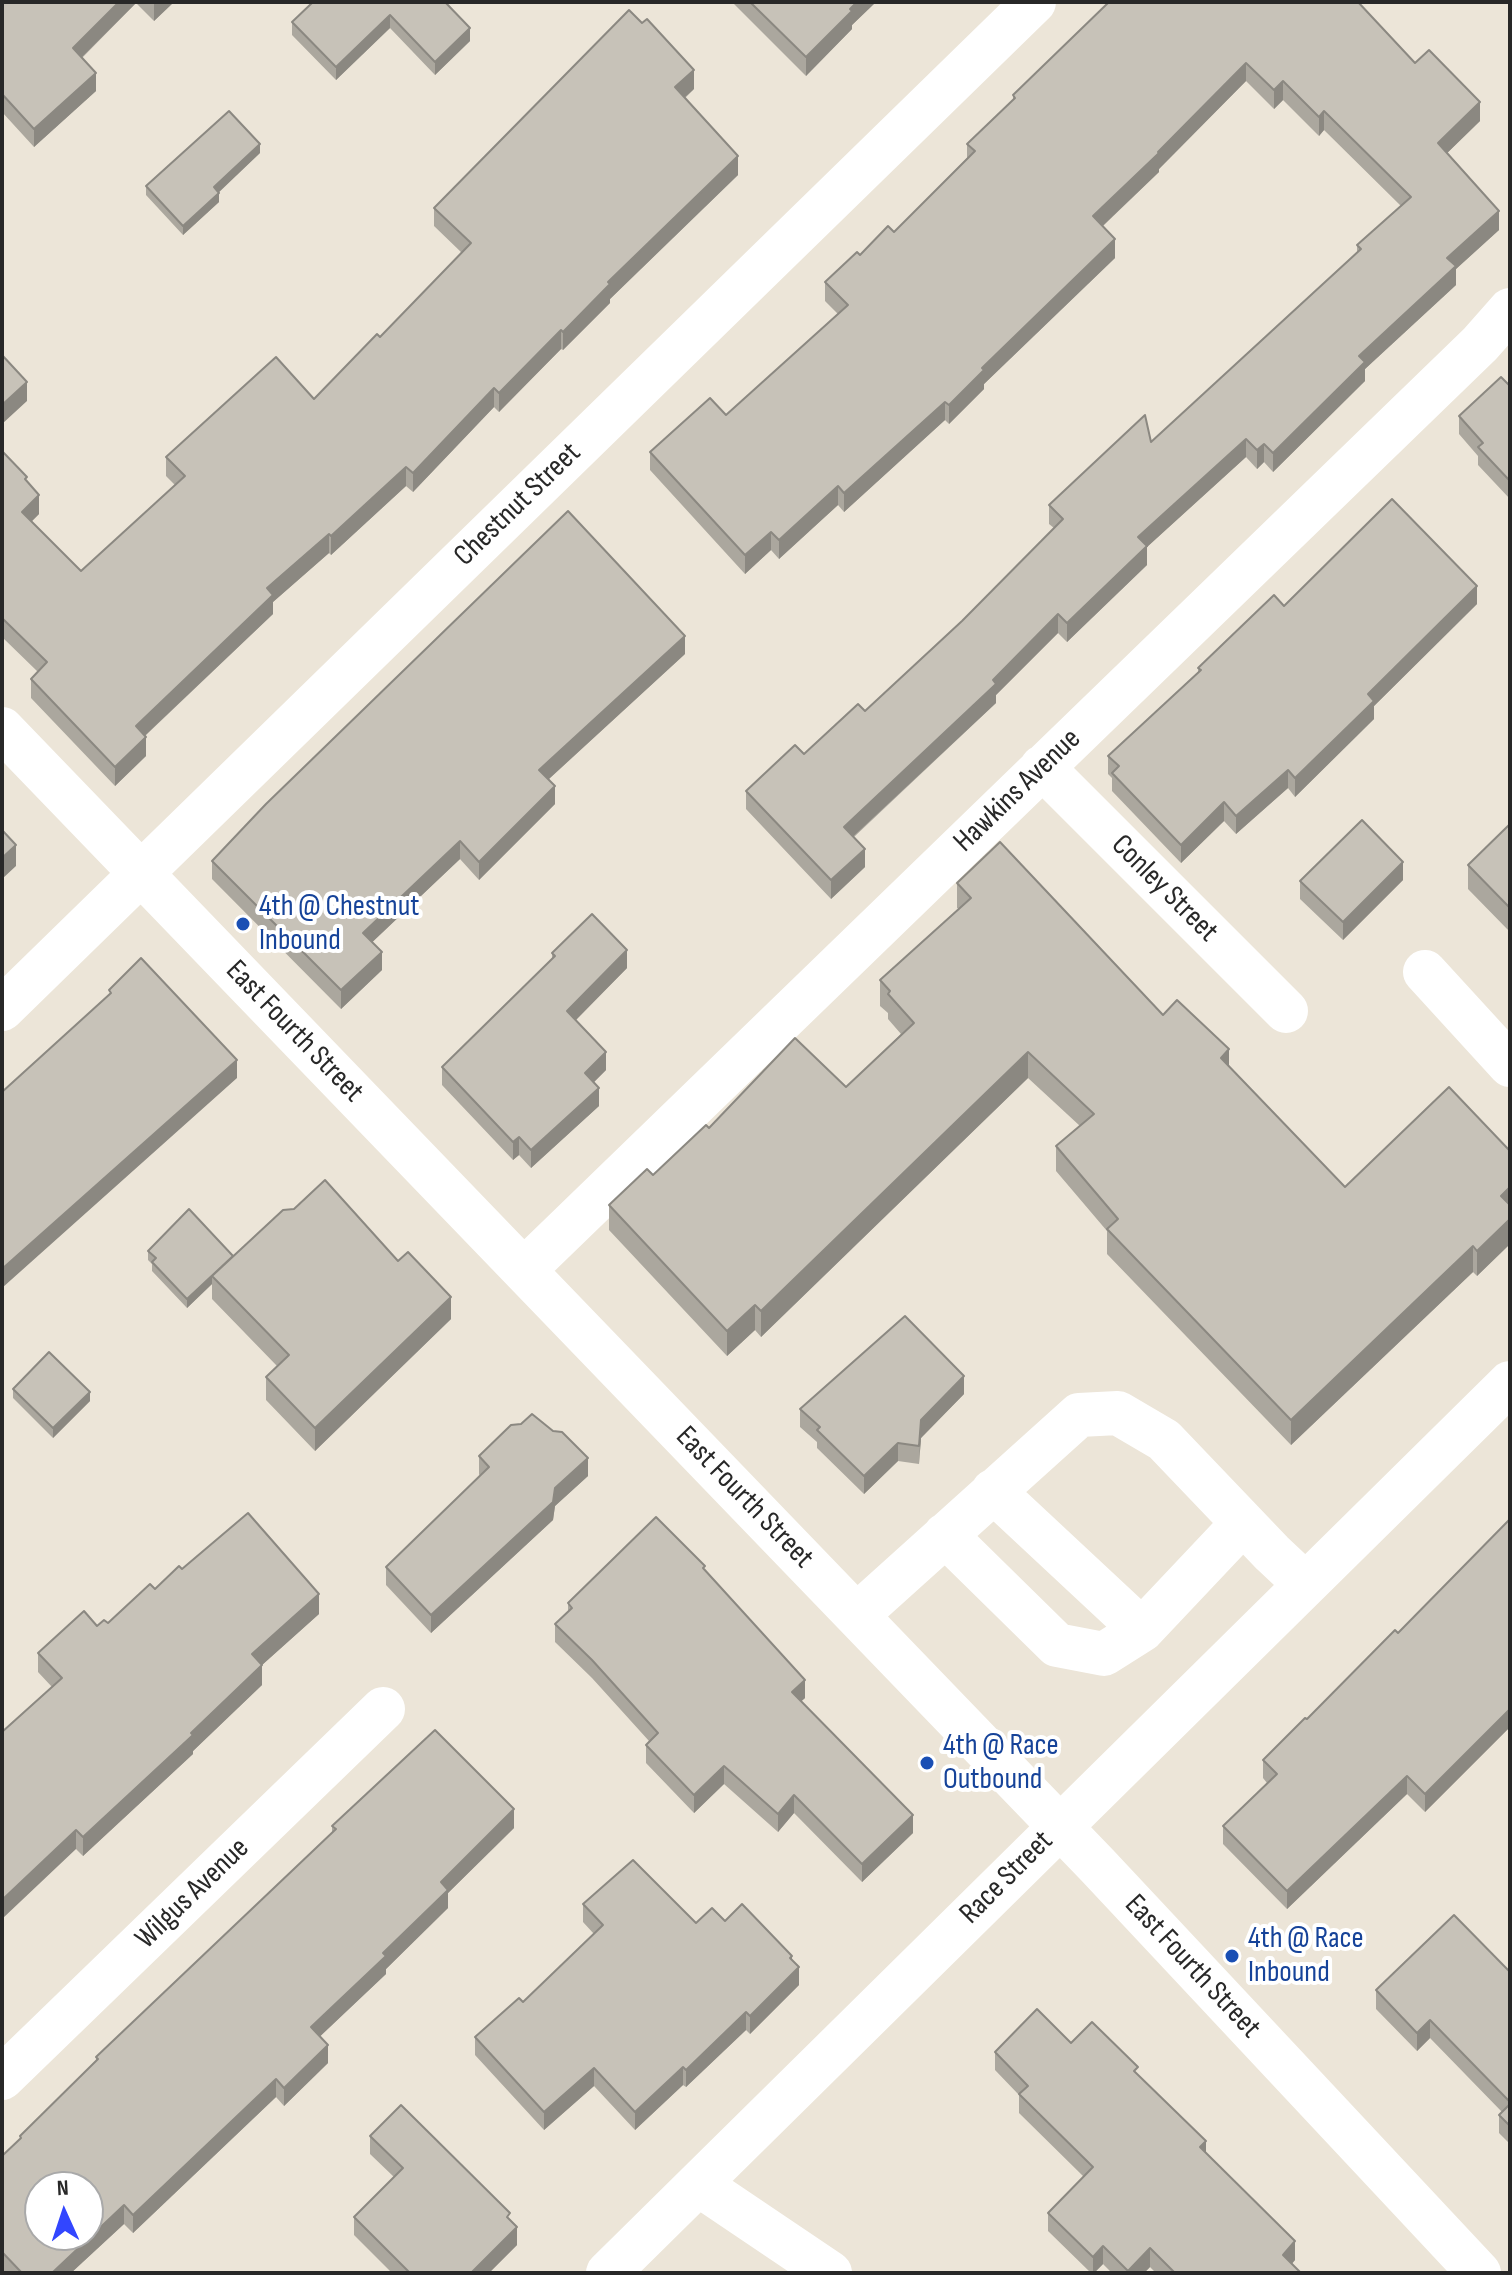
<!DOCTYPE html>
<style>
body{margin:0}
#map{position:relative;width:1512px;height:2275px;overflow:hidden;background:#ece5d8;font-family:"Sofia Sans Condensed",sans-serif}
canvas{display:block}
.frame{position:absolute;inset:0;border:4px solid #282828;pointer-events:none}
.north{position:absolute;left:24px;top:2171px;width:80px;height:80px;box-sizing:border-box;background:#fff;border:2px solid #a9a9a9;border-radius:50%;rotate:357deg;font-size:22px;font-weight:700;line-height:32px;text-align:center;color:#282828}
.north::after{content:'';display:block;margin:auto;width:28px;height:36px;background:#3246ff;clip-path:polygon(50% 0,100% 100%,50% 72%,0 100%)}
</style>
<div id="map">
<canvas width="1512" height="2275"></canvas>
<div class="frame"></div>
<div class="north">N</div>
</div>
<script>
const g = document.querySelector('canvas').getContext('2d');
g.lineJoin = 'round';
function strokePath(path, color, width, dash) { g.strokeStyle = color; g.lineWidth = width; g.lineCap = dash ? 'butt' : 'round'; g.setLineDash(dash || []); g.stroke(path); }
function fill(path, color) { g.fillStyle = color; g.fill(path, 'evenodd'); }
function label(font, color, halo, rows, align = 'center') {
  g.font = font + ' "Sofia Sans Condensed",sans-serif'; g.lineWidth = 8; g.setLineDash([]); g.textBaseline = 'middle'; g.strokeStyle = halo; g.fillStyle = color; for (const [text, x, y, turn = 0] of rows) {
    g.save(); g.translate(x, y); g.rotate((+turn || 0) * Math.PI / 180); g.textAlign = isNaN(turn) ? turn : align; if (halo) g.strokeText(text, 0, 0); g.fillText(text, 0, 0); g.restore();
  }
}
const minor = new Path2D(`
 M2 729 1097 1865 1479 2273
 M1042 767 1286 1011
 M1425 972 1510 1065
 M2 1009 1034 2
 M524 1270 1480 344 1510 310
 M993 1491 1142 1630 1243 1523
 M945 1535 1057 1645 1104 1654 1142 1630
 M857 1615 1079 1415 1118 1413 1164 1440 1272 1553 1305 1584
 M2 2078 383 1709
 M698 2184 830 2273
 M608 2273 1510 1383`);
const wall = new Path2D(`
 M2 2H174L154 21 136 3 82 58 96 91 34 147 2 112Z
 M445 2 470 41 435 75 390 28 336 80 292 35V22Z
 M732 2H876L852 25V29L806 76Z
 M1109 2 1415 63 1480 121 1447 153 1499 230 1456 269V285L1365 369V381L1273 472 1264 462 1257 469 1246 457 1147 547V565L1067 642 1058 633 996 695V703L854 837 865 867 831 899 746 809V791L804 754 865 711 962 621 1054 528 1049 524V505L1151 442 1357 253V245L1401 206 1324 130 1319 136 1283 100 1274 109 1246 81 1159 169V172L1103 226 1115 258 984 384V389L949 424 945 420 844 512 838 505 779 559 771 550 745 574 650 470V452L726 415 838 314 825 301V282L860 255 894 232 967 158V144L1013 101V95Z
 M694 89 685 98 738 175 610 299V303L563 350 561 349 499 412 494 407 413 492 406 486 331 555 329 553 273 602V614L145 736 146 756 115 786 31 698V679L38 672 2 637V451L27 483 39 514 31 522 81 571 175 485 166 476V457L314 399 380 337 462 253 434 226V208Z
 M260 153 218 192 219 202 183 235 146 195V186Z
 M1510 386V499L1478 465V456L1459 434V416Z
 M1477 604 1374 706V719L1295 797 1288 788 1236 834 1224 821 1181 863 1112 791V778L1108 774V756L1198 672V668L1284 606Z
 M685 654 549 779 555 804 479 880 460 859 372 942 382 970 341 1009 212 879V861Z
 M1510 824V932L1468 889V865Z
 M1403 880 1343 940 1300 899V881Z
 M957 883 1163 1015 1229 1066 1345 1187 1510 1151V1244L1477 1276 1473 1272 1291 1445 1107 1254V1231L1056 1171V1146L1080 1126 1028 1078 761 1337 755 1330 727 1356 609 1230V1205L653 1175 709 1128 846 1087 901 1034 888 1019V1013L880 1006V980L959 909 957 908Z
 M552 953 627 968 576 1020 606 1070 594 1082 599 1106 531 1168 519 1155 513 1160 442 1085V1067L552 959Z
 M148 1251 233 1256 451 1319 315 1451 266 1400V1377L277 1366 212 1299V1284L187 1308 152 1271V1264L148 1260Z
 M13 1389 90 1401 53 1438 13 1398Z
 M964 1394 921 1438 919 1464 898 1461 864 1494 817 1448V1442L800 1427V1409Z
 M553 1431 588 1476 555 1506 553 1520 431 1633 386 1585V1567L480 1476 479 1474V1456Z
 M1510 1519V1727L1425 1812 1407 1794 1287 1909 1223 1844V1826L1267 1783 1263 1778V1760L1307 1719 1398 1633Z
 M182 1569 319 1614 262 1665V1685L193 1751V1754L83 1856 76 1849 52 1687 38 1672V1653L97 1626 108 1623Z
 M705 1570 805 1698 801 1701 913 1833 862 1882 794 1813 778 1832 724 1784 694 1813 646 1763V1745L649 1741 592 1678 555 1642V1624L568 1611V1603Z
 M332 1826 514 1828 448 1893V1908L386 1969V1974L320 2036 328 2063 284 2106 276 2097 133 2233 124 2224 71 2273H5L2 2270V2156L20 2139V2136L96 2061V2057L332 1833Z
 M583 1904 696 1923 725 1921 792 1960 799 1985 750 2034 746 2030 686 2087 683 2085 635 2130 594 2086 544 2130 475 2055V2037L523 2002 594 1934 583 1922Z
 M1510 1972V2144L1499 2133V2115L1502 2112 1430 2038 1417 2051 1376 2009V1990Z
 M1071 2043 1138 2075 1206 2154 1295 2260 1292 2264 1301 2273H1156L1150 2267 1144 2273H1112L1103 2264 1094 2273H1091L1048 2231V2213L1084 2177 1019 2113V2095L995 2070V2052Z
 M370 2136 510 2220 517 2245 489 2273H392L354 2235V2217L394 2177 370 2154Z`);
const shadedWall = new Path2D(`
 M119 2 136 3 73 66V48Z
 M156 2H174L154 21V3Z
 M857 2H876L852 25V29L806 76V57Z
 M390 15V28L336 80V67Z
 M470 28V41L435 75V62Z
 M1246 63V81L1159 169V172L1093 235V216Z
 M694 70V89L675 106V87Z
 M96 73V91L34 147V129Z
 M1283 81V100L1274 109V90Z
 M1480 102V121L1438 162V143Z
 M1324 111V130L1319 136V117Z
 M260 144V153L214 197V187Z
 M738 156V175L610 299V303L563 350V332L608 282Z
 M219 193V202L183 235V226Z
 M1499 211V230L1456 269V285L1365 369V381L1273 472V453L1447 258Z
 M1115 239V258L984 384V389L949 424V405L982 368Z
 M561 330V349L499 412V393Z
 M27 382V401L2 424V405Z
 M494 388V407L413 492V473Z
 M945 402V420L844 512V493Z
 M1246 439V457L1147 547V565L1067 642V623L1138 537Z
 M1264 444V462L1257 469V450Z
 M406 467V486L331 555V536Z
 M838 486V505L779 559V540Z
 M39 495V514L22 531V512Z
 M771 532V550L745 574V555Z
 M329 534V553L273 602V614L136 744V726L267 588Z
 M1477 586V604L1374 706V719L1295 797V778L1368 694Z
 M1058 614V633L996 695V703L844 845V827Z
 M685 636V654L539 788V770Z
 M146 737V756L115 786V767Z
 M1288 770V788L1236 834V816Z
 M555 786V804L479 880V862Z
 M1224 802V821L1181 863V845Z
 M460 841V859L363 951V933Z
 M16 845V866L2 879V858Z
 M865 849V867L831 899V880Z
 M1403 862V880L1343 940V922Z
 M627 950V968L567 1029V1011Z
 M382 952V970L341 1009V990Z
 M1229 1049V1075L1221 1058Z
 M606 1052V1070L585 1091V1073Z
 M1028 1052V1078L761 1337V1311Z
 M237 1060V1078L2 1288V1269Z
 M599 1088V1106L531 1168V1150Z
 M519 1137V1155L513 1160V1142Z
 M1510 1187V1213L1501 1196Z
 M1510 1219V1244L1477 1276V1251Z
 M1473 1246V1272L1291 1445V1420Z
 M233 1256 212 1276V1284L187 1308V1299Z
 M451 1297V1319L315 1451V1428Z
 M755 1305V1330L727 1356V1331Z
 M964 1376V1394L921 1438 919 1464 921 1420Z
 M90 1392V1401L53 1438V1428Z
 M898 1443V1461L864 1494V1476Z
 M588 1458V1476L555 1506 553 1520 431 1633V1615L555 1488Z
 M319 1594V1614L252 1674V1654Z
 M262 1665V1685L193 1751V1754L83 1856V1837Z
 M805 1680V1698L792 1710V1692Z
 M1510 1709V1727L1425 1812V1794Z
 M724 1766V1784L694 1813V1795Z
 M1407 1776V1794L1287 1909V1891Z
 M794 1795V1813L778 1832V1814Z
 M514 1809V1828L448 1893V1908L386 1969V1974L311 2045V2027L383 1953 441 1882Z
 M913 1815V1833L862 1882V1864Z
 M76 1830V1849L2 1919V1900Z
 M792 1956V1974L799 1967V1985L750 2034V2016Z
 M746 2012V2030L686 2087V2070Z
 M1430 2020V2038L1417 2051V2033Z
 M328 2045V2063L284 2106V2088Z
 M683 2067V2085L635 2130V2112Z
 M594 2068V2086L544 2130V2112Z
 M276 2079V2097L133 2233V2215Z
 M1206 2141V2159L1200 2147Z
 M124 2205V2224L71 2273H52Z
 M517 2227V2245L489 2273H471Z
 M1295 2241V2260L1283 2273V2255Z
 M1103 2246V2264L1094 2273H1093V2257Z
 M1150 2248V2267L1144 2273H1128V2271Z`);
const building = new Path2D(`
 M2 2H119L73 48 96 73 34 129 2 94Z
 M313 2H445L470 28 435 62 390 15 336 67 292 22Z
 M750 2H857L850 9 852 11 806 57Z
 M1109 2H1358L1415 63 1429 50 1480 102 1438 143 1499 211 1447 258 1456 266 1359 356 1365 362 1273 453 1264 444 1257 450 1246 439 1138 537 1147 546 1067 623 1058 614 993 680 996 684 844 827 865 849 831 880 746 791 795 745 804 754 858 704 865 711 962 621 1063 519 1049 505 1145 415 1151 442 1361 249 1357 245 1411 197 1324 111 1319 117 1283 81 1274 90 1246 63 1158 152 1159 153 1093 216 1115 239 982 368 984 370 949 405 945 402 844 493 838 486 779 540 771 532 745 555 650 452 710 398 726 415 848 305 825 282 857 252 860 255 888 226 894 232 975 151 967 144 1015 98 1013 95Z
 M629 10 642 23 647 19 694 70 675 87 738 156 608 282 610 284 563 332 561 330 499 393 494 388 413 473 406 467 331 536 329 534 267 588 273 595 136 726 146 737 115 767 31 679 47 662 2 618V451L27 477 25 479 39 495 22 512 81 571 185 476 166 457 276 357 314 399 377 334 380 337 471 243 434 208Z
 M229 111 260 144 214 187 219 193 183 226 146 186Z
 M2 355 27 382 2 405Z
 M1501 377 1510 386V481L1478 447 1483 443 1459 416Z
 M1392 499 1477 586 1368 694 1374 701 1295 778 1288 770 1236 816 1224 802 1181 845 1112 773 1119 766 1108 756 1201 670 1198 668 1274 595 1284 606Z
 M568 511 685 636 539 770 555 786 479 862 460 841 363 933 382 952 341 990 212 861 266 804Z
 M1362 820 1403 862 1343 922 1300 881Z
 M1510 824V908L1468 865Z
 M2 830 16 845 2 858Z
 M1000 842 1163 1015 1177 1000 1229 1049 1221 1058 1345 1187 1449 1087 1510 1151V1187L1501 1196 1510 1205V1219L1477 1251 1473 1246 1291 1420 1107 1229 1118 1219 1056 1146 1094 1114 1028 1052 761 1311 755 1305 727 1331 609 1205 647 1169 653 1175 706 1125 709 1128 795 1038 846 1087 914 1023 888 994 890 991 880 980 971 898 957 883Z
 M592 914 627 950 567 1011 606 1052 585 1073 599 1088 531 1150 519 1137 513 1142 442 1067 555 956 552 953Z
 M141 958 237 1060 2 1269V1092L111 993 109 990Z
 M325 1180 398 1261 408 1252 451 1297 315 1428 266 1377 289 1355 212 1276 283 1210 294 1209Z
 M189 1209 233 1256 187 1299 152 1262 156 1258 148 1251Z
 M905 1316 964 1376 921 1420 919 1446 898 1443 864 1476 817 1430 820 1427 800 1409Z
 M49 1352 90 1392 53 1428 13 1389Z
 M532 1414 553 1431 562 1432 588 1458 555 1488 553 1502 431 1615 386 1567 489 1467 479 1456 511 1425 521 1424Z
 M248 1513 319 1594 252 1654 262 1665 191 1733 193 1735 83 1837 76 1830 2 1900V1732L62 1678 38 1653 84 1611 97 1626 104 1620 108 1623 150 1584 155 1589 179 1566 182 1569Z
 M656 1517 705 1566 703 1568 805 1680 792 1692 913 1815 862 1864 794 1795 778 1814 724 1766 694 1795 646 1745 658 1733 592 1660 555 1624 572 1608 568 1603Z
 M1510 1519V1709L1425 1794 1407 1776 1287 1891 1223 1826 1277 1774 1263 1760 1305 1718 1307 1719 1395 1630 1398 1633Z
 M435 1730 514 1809 441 1882 448 1890 383 1953 386 1956 311 2027 328 2045 284 2088 276 2079 133 2215 124 2205 52 2273H22L2 2252V2156L21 2138 20 2136 98 2059 96 2057 336 1829 332 1826ZM40 2187H88V2235H40Z
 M633 1860 696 1923 712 1908 725 1921 742 1904 792 1956 790 1958 799 1967 750 2016 746 2012 686 2070 683 2067 635 2112 594 2068 544 2112 475 2037 519 1998 523 2002 603 1925 583 1904Z
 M1454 1915 1510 1972V2102L1430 2020 1417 2033 1376 1990Z
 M1037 2009 1071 2043 1092 2022 1138 2067 1134 2071 1206 2141 1200 2147 1295 2241 1283 2255 1301 2273H1175L1150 2248 1128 2271 1103 2246 1093 2257 1048 2213 1093 2167 1019 2094 1028 2086 995 2052Z
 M1510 2104V2126L1499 2115Z
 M401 2105 510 2213 507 2217 517 2227 471 2273H410L354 2217 403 2168 370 2136Z`);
const markers = [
 [243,924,8,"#1a4fb4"],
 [927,1763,8,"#1a4fb4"],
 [1232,1956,8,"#1a4fb4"]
];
const streetNames = [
 ["Chestnut Street",518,505,-44],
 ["Hawkins Avenue",1018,791,-44],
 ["Conley Street",1164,889,45],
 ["East Fourth Street",294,1032,46],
 ["East Fourth Street",744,1498,46],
 ["Race Street",1007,1878,-45],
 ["Wilgus Avenue",193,1894,-44],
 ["East Fourth Street",1192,1967,47]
];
const transitNames = [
 ["4th @ Chestnut",259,907],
 ["Inbound",259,941],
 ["4th @ Race",943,1746],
 ["Outbound",943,1780],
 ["4th @ Race",1248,1939],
 ["Inbound",1248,1973]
];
strokePath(minor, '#fff', 44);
fill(wall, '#aba79e');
fill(shadedWall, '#8b8881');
fill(building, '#c7c2b8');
strokePath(building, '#8b8881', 2);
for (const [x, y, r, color] of markers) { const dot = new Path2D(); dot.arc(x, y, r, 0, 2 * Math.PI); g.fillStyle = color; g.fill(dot); strokePath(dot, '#fff', 3); }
label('30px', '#282828', '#fff', streetNames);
label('30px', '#164399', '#fff', transitNames, 'left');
</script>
